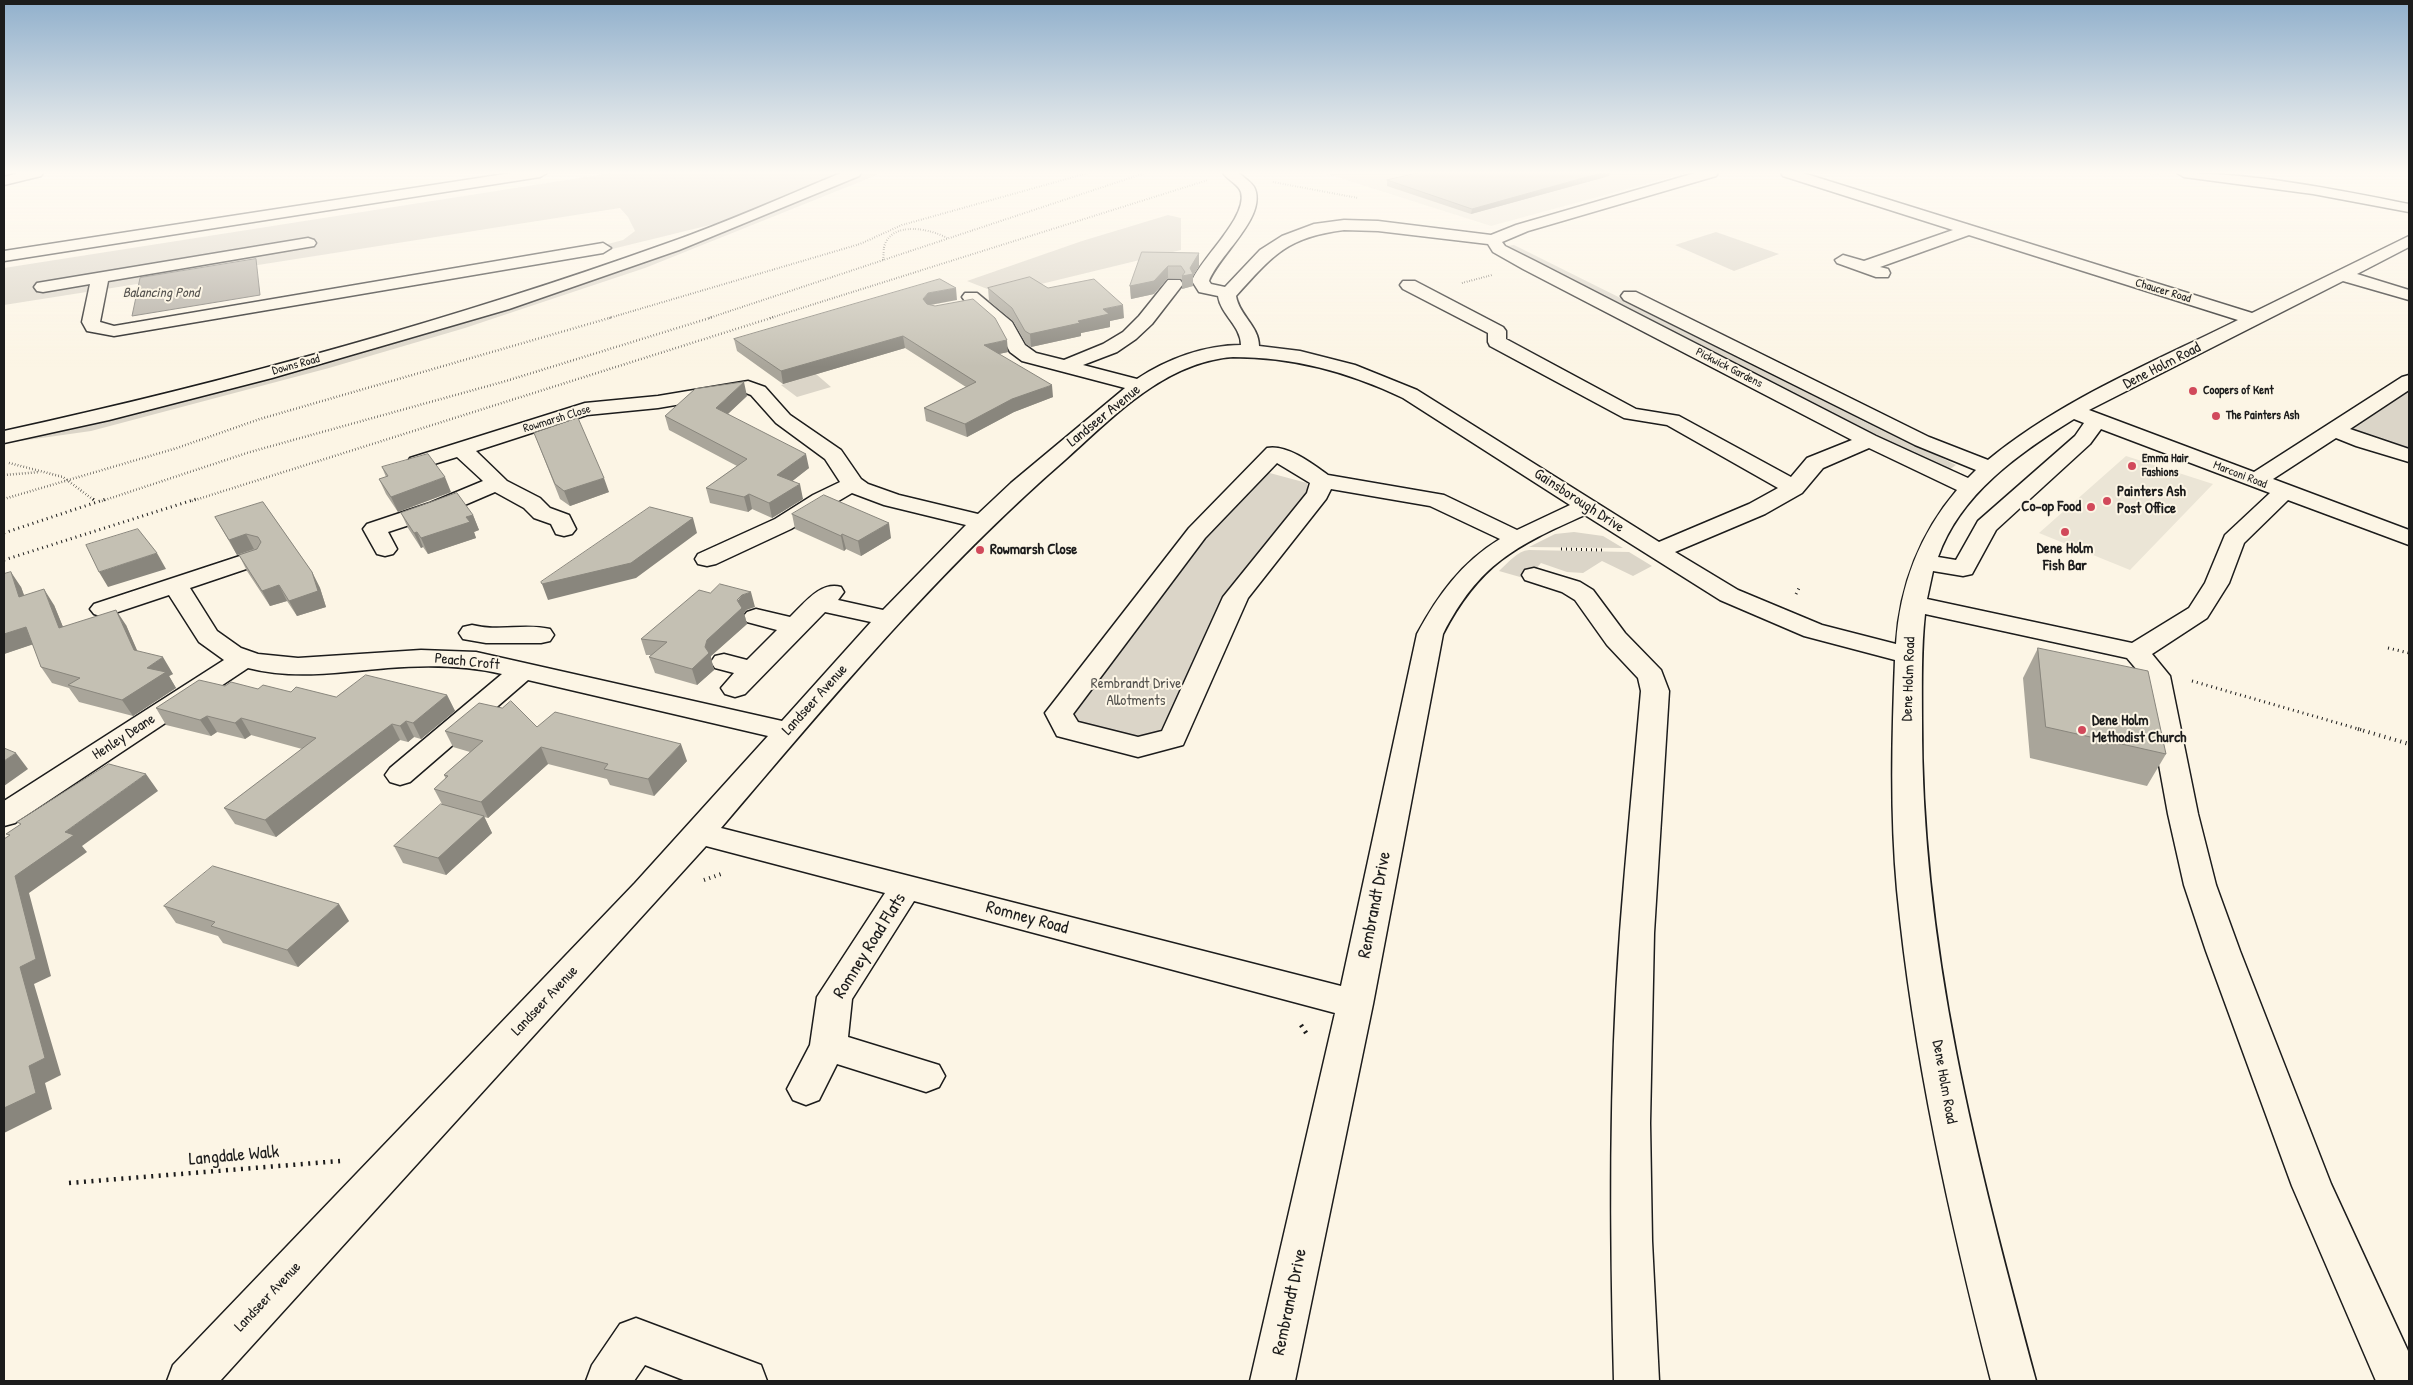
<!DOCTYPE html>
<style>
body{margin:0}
#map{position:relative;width:2413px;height:1385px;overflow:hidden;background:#fcf5e5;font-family:"Patrick Hand",sans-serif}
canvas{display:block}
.frame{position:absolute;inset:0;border:5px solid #1c1c1c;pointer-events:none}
</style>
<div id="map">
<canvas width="2413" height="1385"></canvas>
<div class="frame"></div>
</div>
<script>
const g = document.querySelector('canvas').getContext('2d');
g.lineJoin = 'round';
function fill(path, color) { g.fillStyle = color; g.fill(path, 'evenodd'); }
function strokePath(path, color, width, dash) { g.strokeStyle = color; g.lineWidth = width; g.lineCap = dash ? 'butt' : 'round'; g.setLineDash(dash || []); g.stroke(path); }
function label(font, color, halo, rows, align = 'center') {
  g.font = font + ' "Patrick Hand",sans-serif'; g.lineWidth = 4; g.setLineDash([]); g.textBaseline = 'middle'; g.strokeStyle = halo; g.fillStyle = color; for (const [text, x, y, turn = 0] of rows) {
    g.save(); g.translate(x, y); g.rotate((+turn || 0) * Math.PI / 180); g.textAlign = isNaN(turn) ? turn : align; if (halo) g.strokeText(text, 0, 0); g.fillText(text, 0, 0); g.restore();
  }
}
const built = new Path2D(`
 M1324 173H1686L1491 226Z
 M2126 456 2213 484 2130 570 2039 533Z`);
const green = new Path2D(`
 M611 173H850L751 215 604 251V245L623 240 635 231 628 217 620 208 4 305V268Z
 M859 173H882L645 268 465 328 329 368 91 431 6 443 7 440 426 332Z
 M1168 215 1181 218V250L1000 294 967 281 1082 241Z
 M1716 232 1779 254 1734 271 1675 245Z
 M1514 245 1956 465 1943 474 1499 247Z
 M816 374 831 387 797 397 781 385Z
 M2409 389V453L2380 445 2354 431V428Z
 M1266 472 1307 483V499L1169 726 1141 739 1076 724 1067 711 1202 534Z
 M1574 532 1603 536 1623 548 1529 547 1555 534Z
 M1529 550 1629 552 1652 566 1633 576 1602 561 1583 573 1567 572 1541 563 1527 579 1499 571C1508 563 1517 551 1529 550Z`);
const water = new Path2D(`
 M256 259 260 295 132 316 140 278Z`);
const pathFar4 = new Path2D(`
 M2148 173 2159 174
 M1273 182 1358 198
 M883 260C884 255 883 249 885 244 894 221 931 229 947 238
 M1462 283 1492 275
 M609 318 860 244 902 225 1088 173
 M709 318 1145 173
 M770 318 1208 180`);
const pathFar3 = new Path2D(`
 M9 463 63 477 95 501
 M4 475 39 472
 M4 499 177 448 260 419 613 317
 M102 501 250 452 506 381 713 317
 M192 501 774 317`);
const pathFar2 = new Path2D(`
 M93 499 97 502
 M4 533 106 499
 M1561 549 1602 550
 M4 560 196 499
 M1796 594 1800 586
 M2388 648 2409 653
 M2192 681 2362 730`);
const pathFar1 = new Path2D(`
 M2358 729 2409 744
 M704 880 724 873`);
const path = new Path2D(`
 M1301 1025 1308 1036
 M69 1183 340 1161`);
const minor = new Path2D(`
 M18 173H43L41 176 4 185V177Z
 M841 173H861L859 176 679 250 509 309 272 378 109 420 4 443V431C228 382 450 321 665 244 725 223 783 197 841 173Z
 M1223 173H1239C1244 178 1253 183 1255 189 1266 218 1219 255 1209 281L1211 284 1225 287 1260 250 1282 236 1314 224 1344 220 1378 221 1491 235 1516 225 1695 173H1718L1716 176 1528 231 1502 242 1505 246 1535 261 1876 436 1968 478 1976 470 1915 445 1624 300 1621 296 1624 292H1636L1929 437 1988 460C2062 399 2154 362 2238 320L1969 235 1880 267 1888 269 1890 273 1888 277H1876L1837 263 1835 260 1843 255 1864 261 1953 230 1783 176 1781 173H1803L2252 313 2409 236V247L2357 274 2409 290V300L2343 281 2089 410 2254 472 2402 377 2409 375V390L2350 429 2409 449V462L2356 446 2336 438 2273 479 2409 530V545L2288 500 2244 543 2229 583 2207 618 2152 654 2170 676 2198 814 2216 885 2240 951 2331 1184 2409 1353V1381H2376L2292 1186 2206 951 2184 885 2168 814 2143 677 2127 658 1925 614C1921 649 1922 684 1922 719 1921 950 1977 1160 2036 1381H1991C1950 1220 1913 1056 1897 890 1890 814 1892 736 1895 660L1804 636 1720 600 1585 515C1515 546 1479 564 1443 634L1373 1004 1295 1381H1250L1335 1013 914 901 852 999 848 1037 939 1065 945 1076 939 1087 926 1092 837 1064 819 1100 806 1105 793 1100 787 1089 810 1045 817 997 885 893 706 846 220 1381H167L173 1365 635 883 768 736 528 680 410 782 400 785 390 782 385 775 390 768 502 674C464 665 427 665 388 668 341 672 294 680 248 668L15 823 4 826V801L224 660 199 642 169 595 103 617 94 614 90 609 94 604 255 551 264 553 267 558 264 563 190 588 217 631 241 648 258 654 298 658 421 650 476 652 782 721 871 622 825 612 745 694 735 697 725 694 721 688 734 673 715 668 711 662 715 656 724 654 747 660 777 630 747 622 743 617 747 612 756 609 790 617C804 604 820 581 841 587L844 592 838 600 883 610 966 525 884 505 852 493 791 529 716 564 707 566 698 564 695 559 698 554 775 519 813 495 840 482 825 459 776 423 751 395 746 393 658 408 587 415 476 451 507 481 540 498 550 508 569 515 576 529 572 534 564 536 556 534 551 524 534 518 524 508 495 492 446 513 388 532 397 549 393 554 385 556 377 554 363 529 367 524 430 503 483 481 457 457 418 469 410 468 407 463 410 458 585 403 658 396 748 381 765 387 790 415 841 450 861 479 868 484 899 495 978 514 1011 483 1125 388 1022 361 1010 352 998 329 965 301 962 297 965 293H977L1012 322 1025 345 1036 353 1064 360 1103 344 1123 332 1139 316 1168 280H1180L1183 284 1152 324 1136 339 1117 352 1083 365 1137 379C1167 359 1205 345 1241 345 1241 326 1221 315 1218 296L1199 292 1192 281C1202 257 1248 217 1241 192 1239 185 1228 180 1223 173ZM1344 230 1378 231 1488 244 1493 252 1523 269 1852 440 1807 458 1791 477 1679 416 1636 409 1506 339V331L1503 327 1415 281H1403L1400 285 1403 289 1488 333V342L1490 346 1624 418 1667 425 1778 488 1749 504 1659 542 1417 390 1355 365 1300 351 1259 346C1259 326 1239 315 1236 296 1273 255 1287 237 1344 230ZM1233 357C1293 357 1349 372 1403 398L1570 505 1517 530 1444 495 1328 475C1313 464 1287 444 1267 448L1189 528 1045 713 1057 736 1138 757 1183 745 1248 598 1326 499 1331 489 1430 506 1500 539C1461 563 1438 595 1417 634L1341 986 721 828C831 699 938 570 1066 459 1114 416 1165 362 1233 357ZM2074 419 2084 423 2075 436 1978 521 1956 560 1938 557C1960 494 2019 453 2074 419ZM2101 429 2270 493 2225 535 2205 583 2189 608 2132 643 1927 599 1933 571 1963 576 1972 574 1996 530 2090 444ZM1869 448 1957 490C1919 535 1900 585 1896 644L1822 625 1738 590 1675 552 1765 514 1802 493 1823 468ZM1277 463 1310 483 1307 493 1223 597 1162 731 1138 737 1078 722 1073 714 1205 538Z
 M2177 173C2255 173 2333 189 2409 204V212L2313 194 2184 177Z
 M308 238 314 240 316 243 314 246 108 281 100 322 114 326 603 243 611 248 603 253 114 336 87 331 82 322 90 284 43 292 37 291 34 287 37 283 43 282Z
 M1534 568 1580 582 1593 590 1625 633 1661 670 1669 691 1654 933 1650 1123 1652 1241 1659 1381H1614C1610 1231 1609 1081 1620 932 1626 851 1634 771 1641 691L1638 678 1607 645 1575 600 1562 592 1525 580 1522 575 1525 570Z
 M472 625C498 632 524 623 550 629L554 635 550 641 541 643H486L463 639 459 633 463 627Z
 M636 1318 761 1365 767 1381H686L645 1365 634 1381H586L592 1365 620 1324Z`);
const highway = new Path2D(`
 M511 173H547L540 177 4 261V251Z`);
const wall = new Path2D(`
 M1418 173H1610L1609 176 1471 214 1387 186V180Z
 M1142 252 1199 253V266L1193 276V286L1182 289V279L1168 278 1154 294 1131 299 1130 286Z
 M988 288H1048L1124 318 1110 321V327L1081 333V336L1031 347 1026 344 1013 321 989 301Z
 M957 300 930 305 1008 352 999 354 1053 397 1014 412 967 437 926 421 924 408 966 387 905 348 783 384 737 351 734 339Z
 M747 396 728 414 809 468 792 481 803 499 772 518 752 509 748 512 710 503 706 488 737 466 669 430 665 416Z
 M534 433 609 492 570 506 560 499Z
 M382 467 451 492 398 512 386 494 379 479 386 477Z
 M263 502 312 572 320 588 326 607 297 616 287 601 270 606 247 571 239 555 255 549 237 555 215 517Z
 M401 513 473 515 479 530 474 532 476 538 428 554 423 547 421 548 408 528Z
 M792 514 891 538 861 556 846 549 844 551 795 529Z
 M4 573 21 587 24 595 54 605 63 627 126 625 137 651 173 674 169 676 176 688 133 716 79 702 69 688 52 683 41 667 33 644 4 654Z
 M755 607 746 610 744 613 747 624 711 656V658L714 670 697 685 655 673 649 657 651 655H646L641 639Z
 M2038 648 2166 754 2147 786 2030 758 2023 678Z
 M225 686 291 692 336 697 447 695 455 711 421 739 414 737 408 742 400 740 276 837 235 824 224 808 302 749 251 735 245 739 217 732 211 736 166 725 156 708Z
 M537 727 687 761 654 796 610 785 607 779 548 764 488 818 484 817 492 833 446 875 403 863 394 846 442 804 434 789 446 779 444 775 470 752 453 747 445 731Z
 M164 906 349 921 298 967 223 943 218 936 176 923Z`);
const shadedWall = new Path2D(`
 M1601 173H1610L1609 176 1471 214 1472 209Z
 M1199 253V266L1193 276V286L1182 289V276L1190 268Z
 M1168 266V278L1154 294 1131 299 1130 286Z
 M956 288 957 300 930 305 925 311 923 299 928 293Z
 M1123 305 1124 318 1110 321V327L1081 333V336L1031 347 1030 334 1078 321 1103 309Z
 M903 336 905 348 783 384 781 371Z
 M1007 340 1008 352 985 357 984 345Z
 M744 382 747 396 719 422 716 408Z
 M1052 385 1053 397 1014 412 967 437 965 424 1012 399Z
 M806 454 809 468 781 490 777 475Z
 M445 477 451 492 398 512 391 497Z
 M604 478 609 492 570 506 564 491Z
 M800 484 803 499 772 518 769 503Z
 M749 494 752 509 748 512 744 497Z
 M473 515 479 530 474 532 476 538 428 554 421 538 466 517Z
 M693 518 697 533 636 578 548 600 542 584Z
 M889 523 891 538 861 556 858 541Z
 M417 532 423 547 421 548 414 533Z
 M246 534 254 549 237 555 229 540Z
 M842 534 846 549 844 551 841 536Z
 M157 553 166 569 108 587 99 572Z
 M11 572 21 587 30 612 19 597Z
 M312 572 320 588 326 607 297 616 289 601Z
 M279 585 287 601 270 606 262 591Z
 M44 589 54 605 70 644 59 628Z
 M751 592 755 607 746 610 744 613 747 624 711 656V658L714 670 697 685 692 669 705 647 707 640 742 595Z
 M116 610 126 625 144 666 134 650Z
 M26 627 37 643 4 654V634Z
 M163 657 173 674 169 676 176 688 133 716 122 700 147 668Z
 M447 695 455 711 421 739 413 723Z
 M207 716 217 732 211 736 200 720Z
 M241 718 251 735 245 739 235 723Z
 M406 721 414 737 408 742 400 726Z
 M392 724 400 740 276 837 265 820Z
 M681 744 687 761 654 796 648 779Z
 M541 747 548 764 488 818 481 802Z
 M16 753 28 769 4 786V761Z
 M146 774 158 791 82 846 87 852 29 893 51 976 34 984 61 1075 45 1083 52 1109 4 1133V1108L29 1066 20 967 15 876 65 832Z
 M484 816 492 833 446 875 438 858Z
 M339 904 349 921 298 967 287 950Z`);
const building = new Path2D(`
 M1418 173H1601L1472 209 1387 180Z
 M1142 252 1199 253 1190 268 1193 274 1182 276 1185 272 1181 266H1168L1154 281 1130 286Z
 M1030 277 1048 288 1094 279 1123 305 1103 309 1109 314 1078 321 1080 323 1030 334 1025 331 1012 308 988 288Z
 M940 279 956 288 928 293 923 299 927 304 935 306 973 299 995 318 1007 340 984 345 1052 385 1012 399 965 424 924 408 976 382 903 336 781 371 734 339Z
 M744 382 716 408 806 454 777 475 800 484 769 503 749 494 744 497 706 488 747 459 665 416 695 389Z
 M578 418 604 478 564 491 555 484 534 433Z
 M428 454 445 477 391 497 379 479 388 476 382 467Z
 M457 493 473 515 466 517 470 522 421 538 417 532 414 533 401 513Z
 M824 495 889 523 858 541 842 534 841 536 792 514Z
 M263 502 312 572 318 591 289 601 279 585 262 591 239 555 257 549 261 542 258 537 246 534 229 540 215 517Z
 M650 507 693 518 631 563 542 584 541 582Z
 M138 529 157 553 99 572 86 545Z
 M11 572 19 597 44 589 59 628 116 610 134 650 163 657 147 668 166 672 122 700 68 685 80 678 41 667 26 627 4 634V574Z
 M720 584 751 592 742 595 737 600 742 608 707 640 705 647 709 653 692 669 649 657 667 642 641 639 699 590 710 593Z
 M2038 648 2148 671 2166 754 2046 727Z
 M366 675 447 695 413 723 406 721 400 726 392 724 265 820 224 808 316 738 241 718 235 723 207 716 200 720 156 708 199 680 225 686 231 682 258 689 263 685 291 692 296 687 336 697Z
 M511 701 537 727 555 712 681 744 648 779 604 769 608 764 541 747 481 802 434 789 448 776 444 775 483 741 445 731 479 703 502 708Z
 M4 748 16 753 4 761Z
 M109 764 146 774 65 832 74 835 15 876 36 959 20 967 45 1058 29 1066 36 1093 4 1108V839L10 835 6 834 21 824 17 822Z
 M441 804 484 816 438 858 394 846Z
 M213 866 339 904 287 950 211 926 215 922 164 906Z`);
const markers = [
 [2193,391,5,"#d1495b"],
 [2216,416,5,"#d1495b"],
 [2132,466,5,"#d1495b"],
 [2107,501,5,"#d1495b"],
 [2091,507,5,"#d1495b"],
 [2065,532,5,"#d1495b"],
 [980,550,5,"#d1495b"],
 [2082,730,5,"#d1495b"]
];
const farStreetnames = [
 ["Chaucer Road",2163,291,17],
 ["Downs Road",296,365,-15],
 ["Pickwick Gardens",1729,368,27],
 ["Rowmarsh Close",557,419,-17],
 ["Marconi Road",2240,475,21]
];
const farPoinames = [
 ["Coopers of Kent",2203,391],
 ["The Painters Ash",2226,416],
 ["Emma Hair",2142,459],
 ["Fashions",2142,473]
];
const farWaternames = [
 ["Balancing Pond",161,293]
];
const streetNames = [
 ["Dene Holm Road",2162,366,-27],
 ["Landseer Avenue",1104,416,-39],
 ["Gainsborough Drive",1579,501,33],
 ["Peach Croft",467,662,6],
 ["Dene Holm Road",1909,679,-88],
 ["Landseer Avenue",815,700,-48],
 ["Henley Deane",124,737,-33],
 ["Landseer Avenue",545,1001,-47],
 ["Dene Holm Road",1944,1082,80],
 ["Landseer Avenue",268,1297,-47]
];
const poiNames = [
 ["Painters Ash",2117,492],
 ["Post Office",2117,509],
 ["Co-op Food",2081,507,"right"],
 ["Dene Holm",2065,549,"center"],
 ["Fish Bar",2065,566,"center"],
 ["Rowmarsh Close",990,550],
 ["Dene Holm",2092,721],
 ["Methodist Church",2092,738]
];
const parkNames = [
 ["Rembrandt Drive",1136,684],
 ["Allotments",1136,701]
];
const nearStreetnames = [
 ["Rembrandt Drive",1375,905,-79],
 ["Romney Road",1027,918,15],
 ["Romney Road Flats",870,946,-58],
 ["Langdale Walk",234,1156,-5],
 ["Rembrandt Drive",1290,1302,-78]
];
fill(built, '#ebe5d6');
fill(green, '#dbd5c8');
fill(water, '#b0aba1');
strokePath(water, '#75726c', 1);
strokePath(minor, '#1c1c1c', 3);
strokePath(highway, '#1c1c1c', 3);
strokePath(pathFar4, '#1c1c1c', 2, [0.5, 2]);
strokePath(pathFar3, '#1c1c1c', 2.5, [0.5, 2.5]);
strokePath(pathFar2, '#1c1c1c', 3, [1, 4]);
strokePath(pathFar1, '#1c1c1c', 4, [1, 4.5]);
strokePath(path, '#1c1c1c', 4.5, [2, 5.5]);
fill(minor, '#fcf5e5');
fill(highway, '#fcf5e5');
fill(wall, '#a9a59a');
fill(shadedWall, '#89867d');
fill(building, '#c4c0b3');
strokePath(building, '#89867d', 1);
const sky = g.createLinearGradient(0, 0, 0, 367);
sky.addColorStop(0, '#91b0cc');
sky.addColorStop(0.47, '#fefaf3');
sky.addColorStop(1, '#fefaf300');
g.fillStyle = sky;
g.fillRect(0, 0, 2413, 367);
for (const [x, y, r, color] of markers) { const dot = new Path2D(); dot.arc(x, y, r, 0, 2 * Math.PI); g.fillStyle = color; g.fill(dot); strokePath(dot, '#fcf5e5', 2); }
label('12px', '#1c1c1c', '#fcf5e5', farStreetnames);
label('bold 12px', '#1c1c1c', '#fcf5e5', farPoinames, 'left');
label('italic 14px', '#575551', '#fcf5e5', farWaternames);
label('15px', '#1c1c1c', '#fcf5e5', streetNames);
label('bold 15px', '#1c1c1c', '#fcf5e5', poiNames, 'left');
label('15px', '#555450', '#fcf5e5', parkNames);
label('18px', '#1c1c1c', '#fcf5e5', nearStreetnames);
</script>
